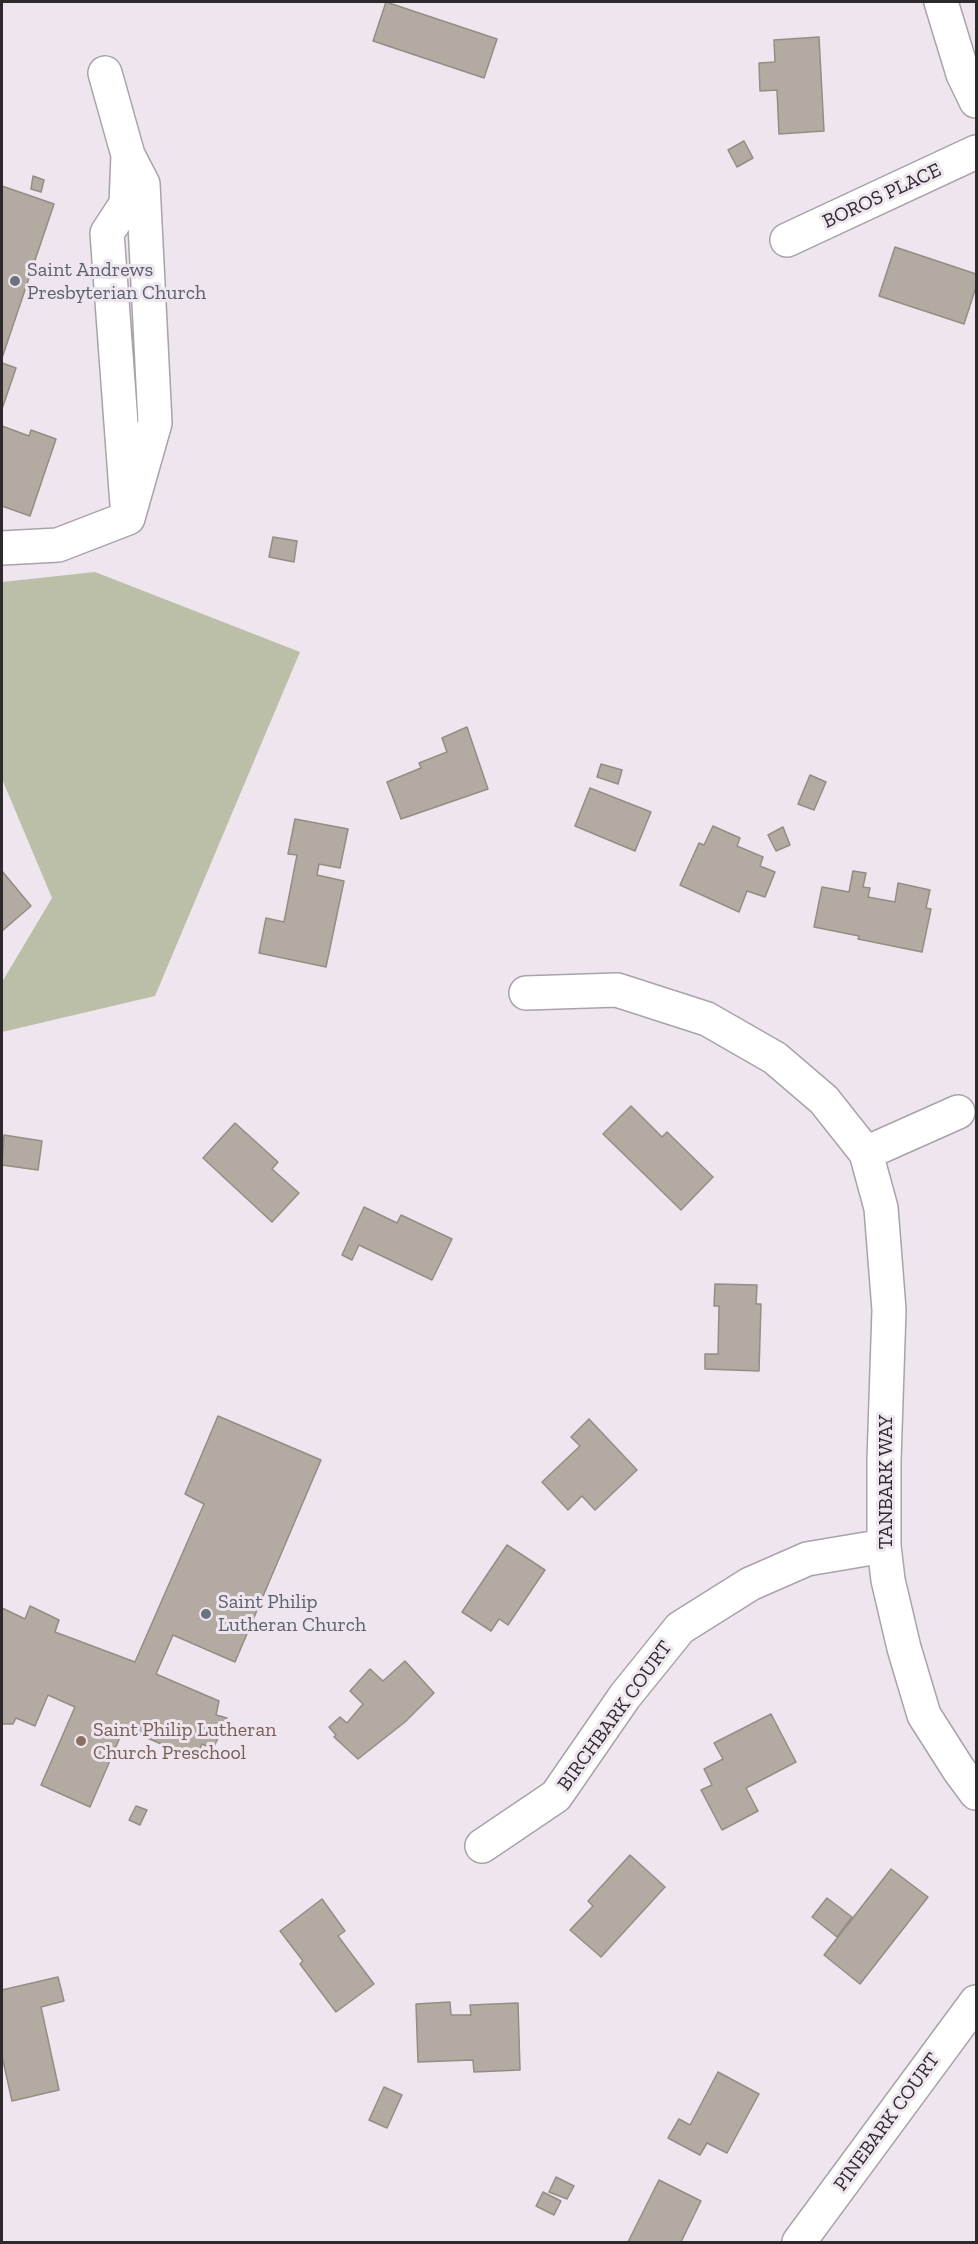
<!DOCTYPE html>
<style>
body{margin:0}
#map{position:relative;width:978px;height:2244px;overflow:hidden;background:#eee5ef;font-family:"Zilla Slab",serif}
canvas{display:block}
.frame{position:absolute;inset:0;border:3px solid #2d2a2d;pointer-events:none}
</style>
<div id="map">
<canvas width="978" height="2244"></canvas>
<div class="frame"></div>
</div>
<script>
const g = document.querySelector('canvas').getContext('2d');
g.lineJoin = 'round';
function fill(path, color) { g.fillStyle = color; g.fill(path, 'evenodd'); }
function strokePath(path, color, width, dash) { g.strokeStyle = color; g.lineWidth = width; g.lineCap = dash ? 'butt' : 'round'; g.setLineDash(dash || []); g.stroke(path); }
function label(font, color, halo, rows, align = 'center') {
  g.font = font + ' "Zilla Slab",serif'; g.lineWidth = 6; g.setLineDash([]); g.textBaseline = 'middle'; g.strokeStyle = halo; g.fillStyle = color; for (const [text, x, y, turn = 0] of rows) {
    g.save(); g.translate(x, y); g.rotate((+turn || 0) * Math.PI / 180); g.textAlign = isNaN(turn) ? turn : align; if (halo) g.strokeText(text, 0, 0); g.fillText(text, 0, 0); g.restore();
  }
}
const green = new Path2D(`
 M95 572 300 652 155 996 2 1032V982L52 898 2 779V582Z`);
const building = new Path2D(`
 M386 2 497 39 484 78 373 41Z
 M819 37 824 131 779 134 777 90 760 91 759 63 775 62 774 40Z
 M744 141 753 158 737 167 728 150Z
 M33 176 44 180 41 192 31 189Z
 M2 186 54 204 2 358Z
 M895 247 976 274V287L964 324 879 296Z
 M2 363 16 368 2 409Z
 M2 426 29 436 31 430 56 439 30 516 2 506Z
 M273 537 297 541 294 562 269 557Z
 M467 727 488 789 401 819 387 782 421 768 419 763 447 752 442 738Z
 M601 764 622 770 618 784 597 777Z
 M810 775 826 782 814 810 798 804Z
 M590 788 651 812 635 851 575 826Z
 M295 819 348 829 340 868 319 864 317 875 344 881 326 967 259 953 266 918 284 922 297 855 288 854Z
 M713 826 740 838 737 846 763 857 760 866 775 872 765 897 747 891 739 912 680 885 699 843 704 845Z
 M783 827 790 845 776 851 768 835Z
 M2 871 31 906 2 931Z
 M853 871 866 873 863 887 870 888 868 897 895 902 898 883 930 890 926 908 931 909 922 952 858 939 859 936 814 927 822 887 849 892Z
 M631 1106 662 1137 667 1132 713 1177 681 1210 603 1134Z
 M235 1123 278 1162 272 1169 299 1193 272 1222 203 1158Z
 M4 1135 42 1141 38 1170 2 1165Z
 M364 1207 397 1223 401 1215 452 1239 432 1280 359 1245 352 1260 342 1255Z
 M715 1284 757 1285 756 1304H761L759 1371 705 1369V1354H718L719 1306H714Z
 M218 1416 321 1460 235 1662 173 1635 156 1674 219 1701 216 1715 227 1718 213 1749 202 1744 196 1759 124 1728 90 1807 41 1785 75 1707 48 1695 35 1726 16 1718 13 1724H2V1608L25 1619 30 1606 59 1620 55 1632 135 1662 204 1504 185 1494Z
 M589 1419 637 1470 595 1510 582 1496 568 1510 542 1482 580 1446 571 1437Z
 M507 1545 545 1570 508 1625 499 1619 491 1631 462 1612Z
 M405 1661 434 1693 405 1722 358 1759 334 1737 336 1735 329 1727 340 1717 347 1723 363 1704 350 1691 370 1669 383 1681Z
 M771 1714 796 1762 746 1788 758 1811 722 1830 701 1790 712 1785 704 1769 723 1759 714 1743Z
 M136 1806 147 1810 140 1825 129 1820Z
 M630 1855 665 1887 601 1957 570 1930 593 1906 588 1901Z
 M891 1869 928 1897 860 1984 824 1955Z
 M827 1898 852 1917 837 1937 812 1917Z
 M322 1899 345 1931 338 1936 374 1984 336 2012 300 1964 303 1961 280 1931Z
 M58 1977 64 2001 41 2007 59 2090 12 2101 2 2056V1990Z
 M450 2002 451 2015H471L470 2005 518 2003 520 2070 474 2072 473 2060 418 2062 416 2004Z
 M718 2072 759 2094 727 2153 707 2143 700 2155 668 2138 679 2119 690 2125Z
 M384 2087 402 2095 387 2128 369 2120Z
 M556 2177 574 2186 567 2199 549 2192Z
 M659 2180 701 2201 681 2242H628Z
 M543 2192 561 2201 554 2215 536 2206Z`);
const minor = new Path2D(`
 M941 2 963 74 976 101
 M105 73 128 155 126 204 107 233 128 518 155 423 143 184 128 155
 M787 240 976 152
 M2 548 58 545 128 518
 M526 993 617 990 707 1019 775 1058 824 1100 866 1153 881 1208 889 1310 884 1460V1546L888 1580 904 1648 924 1715 959 1770 976 1793
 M866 1153 958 1112
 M482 1846 556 1796 625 1696 680 1628 750 1584 807 1559 884 1546
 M799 2242 976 2002`);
const markers = [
 [15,281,6,"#6b7280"],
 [206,1614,6,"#6b7280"],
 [81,1741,6,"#8d6e63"]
];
const streetNames = [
 ["BOROS PLACE",882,196,-25],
 ["TANBARK WAY",886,1482,-90],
 ["BIRCHBARK COURT",615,1716,-54],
 ["PINEBARK COURT",887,2122,-54]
];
const worshipNames = [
 ["Saint Andrews",27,270],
 ["Presbyterian Church",27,293],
 ["Saint Philip",218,1602],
 ["Lutheran Church",218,1625]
];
const educationNames = [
 ["Saint Philip Lutheran",93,1730],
 ["Church Preschool",93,1753]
];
fill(green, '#bcbfa7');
fill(building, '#b3aba1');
strokePath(building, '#948d83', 1.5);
strokePath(minor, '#aaa2ab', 36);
strokePath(minor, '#fff', 33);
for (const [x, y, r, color] of markers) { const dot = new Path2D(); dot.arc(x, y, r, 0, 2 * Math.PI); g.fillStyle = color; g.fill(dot); strokePath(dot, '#eee5ef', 2); }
label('20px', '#2d2a2d', '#eee5ef', streetNames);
label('20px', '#5b616d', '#eee5ef', worshipNames, 'left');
label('20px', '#785e54', '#eee5ef', educationNames, 'left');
</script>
